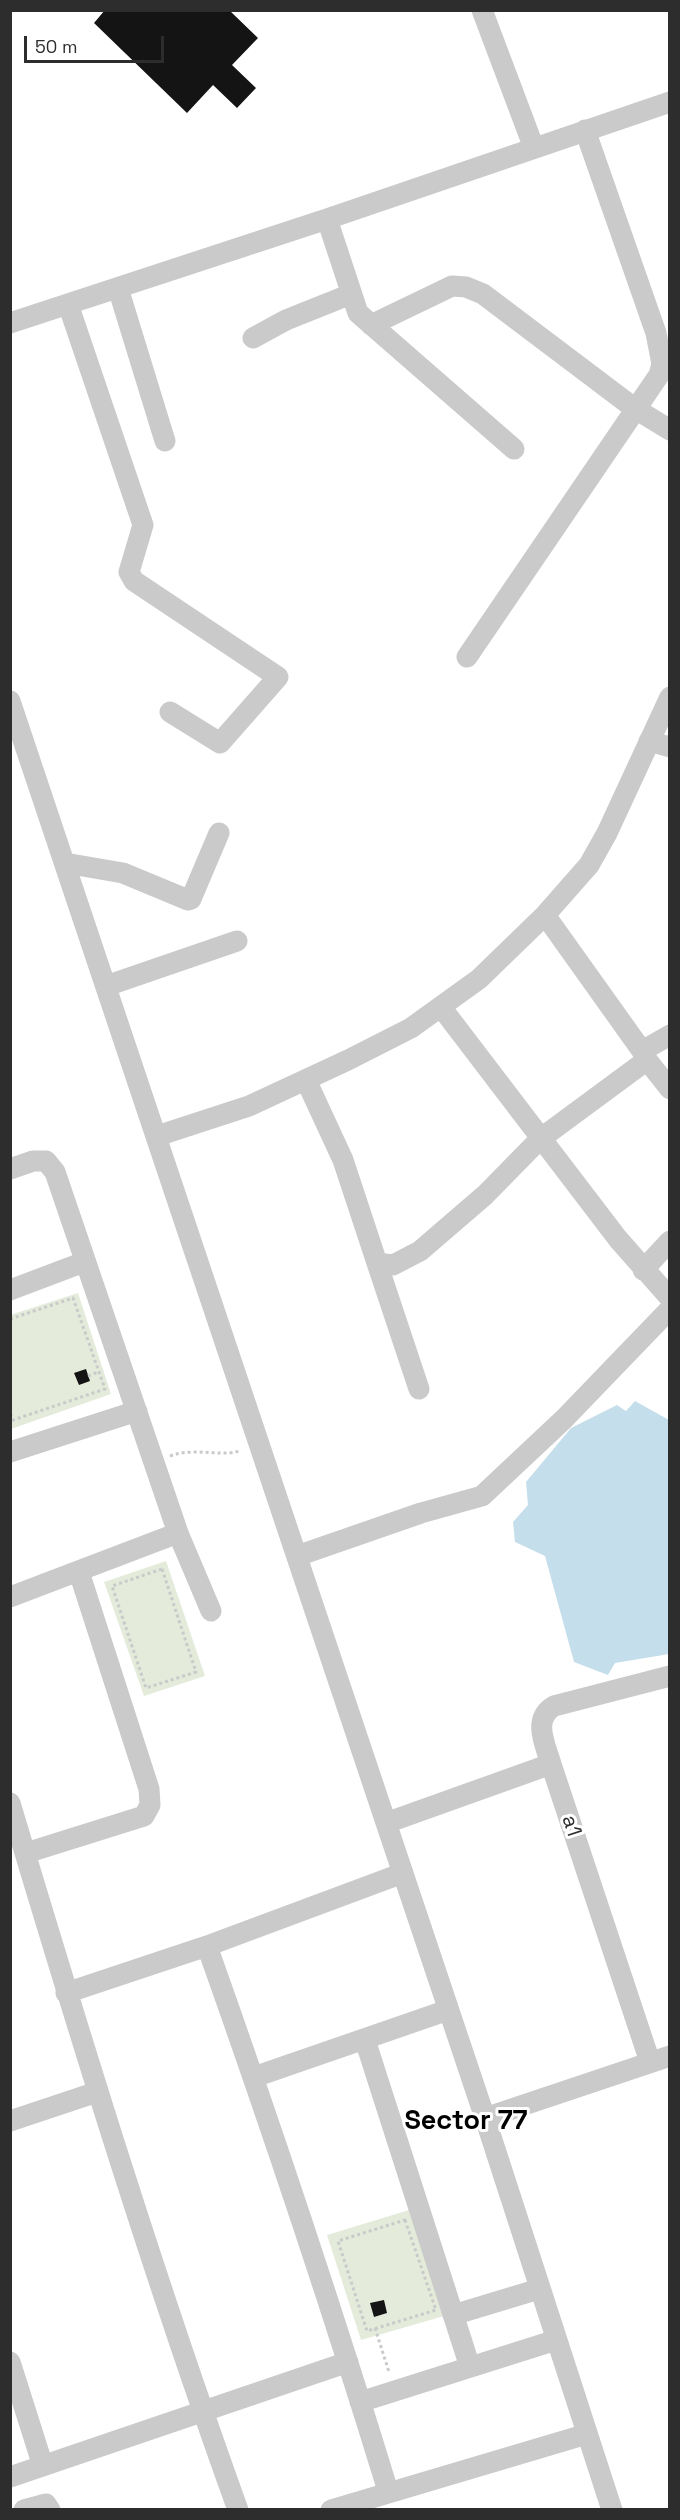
<!DOCTYPE html>
<style>
body{margin:0}
#map{position:relative;width:680px;height:2520px;overflow:hidden;background:#fff;font-family:"Space Grotesk",sans-serif}
canvas{display:block}
.frame{position:absolute;inset:0;border:12px solid #2d2d2d;pointer-events:none}
.scale{position:absolute;left:24px;top:36px;width:140px;height:27px;box-sizing:border-box;border:3px solid #2d2d2d;border-top:0;padding-left:8px;font-size:18px;line-height:21px;white-space:nowrap;color:#2d2d2d;-webkit-text-stroke:4px #fff;paint-order:stroke}
</style>
<div id="map">
<canvas width="680" height="2520"></canvas>
<div class="frame"></div>
<div class="scale">50 m</div>
</div>
<script>
const g = document.querySelector('canvas').getContext('2d');
g.lineJoin = 'round';
function fill(path, color) { g.fillStyle = color; g.fill(path, 'evenodd'); }
function strokePath(path, color, width, dash) { g.strokeStyle = color; g.lineWidth = width; g.lineCap = dash ? 'butt' : 'round'; g.setLineDash(dash || []); g.stroke(path); }
function label(font, color, halo, rows, align = 'center') {
  g.font = font + ' "Space Grotesk",sans-serif'; g.lineWidth = 6; g.setLineDash([]); g.textBaseline = 'middle'; g.strokeStyle = halo; g.fillStyle = color; for (const [text, x, y, turn = 0] of rows) {
    g.save(); g.translate(x, y); g.rotate((+turn || 0) * Math.PI / 180); g.textAlign = isNaN(turn) ? turn : align; if (halo) g.strokeText(text, 0, 0); g.fillText(text, 0, 0); g.restore();
  }
}
const green = new Path2D(`
 M78 1293 111 1394 11 1429 10 1315Z
 M166 1561 205 1676 144 1696 104 1582Z
 M409 2210 444 2316 361 2340 327 2235Z`);
const water = new Path2D(`
 M635 1401 669 1420V1654L615 1663 608 1675 574 1662 545 1556 515 1542 513 1522 528 1505 526 1482 571 1428 617 1405 626 1411Z`);
const building = new Path2D(`
 M105 10H229L258 38 232 65 256 88 237 108 213 85 187 113 94 23Z
 M86 1369 90 1381 79 1385 74 1373Z
 M384 2300 387 2313 374 2317 370 2303Z`);
const path = new Path2D(`
 M10 1319 73 1298 105 1389 13 1420 10 1413
 M88 1376 98 1372
 M170 1456C195 1447 217 1457 240 1451
 M162 1569 196 1672 146 1688 112 1586Z
 M405 2220 436 2310 367 2331 338 2241Z
 M375 2328 389 2372`);
const minor = new Path2D(`
 M482 10 534 148
 M327 219 358 313 514 449
 M118 288 165 441
 M68 304 143 525 129 572 134 581 278 677 220 743 170 712
 M10 323 327 219 670 102
 M371 325 452 286 466 287 483 294 634 408 670 430
 M253 338 286 320 351 294
 M467 657 659 375 662 364 656 333 585 130
 M10 701 485 2118 612 2510
 M649 741 670 747
 M65 863 123 873 188 900 191 899 219 833
 M545 915 642 1051
 M106 986 237 941
 M441 1007 618 1239 670 1298
 M647 1060 670 1089
 M306 1080 343 1160 377 1263 393 1265 420 1251 485 1195 540 1139 647 1060 642 1051 670 1035
 M157 1136 249 1106 348 1060 411 1028 479 979 545 915 589 865 607 833 670 697
 M10 1169 33 1161H46L55 1172 178 1533 10 1597
 M377 1263 419 1389
 M643 1270 670 1241
 M10 1290 84 1262
 M10 1452 137 1411
 M178 1533 211 1611
 M297 1556 421 1513 482 1496 564 1419 670 1309
 M10 1803C81 2040 154 2277 238 2510
 M386 1823 551 1764
 M26 1853 144 1816 150 1805 149 1789 79 1572
 M207 1946C271 2126 332 2308 388 2491
 M66 1993 207 1946 403 1873
 M365 2040 470 2367
 M650 2062 551 1764C545 1744 532 1719 554 1706L670 1676
 M254 2077 448 2010
 M485 2118 670 2056
 M10 2121 97 2092
 M453 2315 539 2289
 M10 2362 43 2466
 M360 2402 556 2340
 M10 2477 348 2362
 M24 2510 46 2504 50 2510
 M331 2510 587 2434`);
const streetNames = [
 ["a1",571,1826,72]
];
const districtNames = [
 ["Sector 77",466,2122]
];
fill(green, '#e4ebda');
fill(water, '#c5deeb');
fill(building, '#141414');
strokePath(path, '#cacaca', 3, [3, 3]);
strokePath(minor, '#cacaca', 21);
label('21px', '#2d2d2d', '#fff', streetNames);
label('bold 27px', '#000', '#fff', districtNames);
</script>
